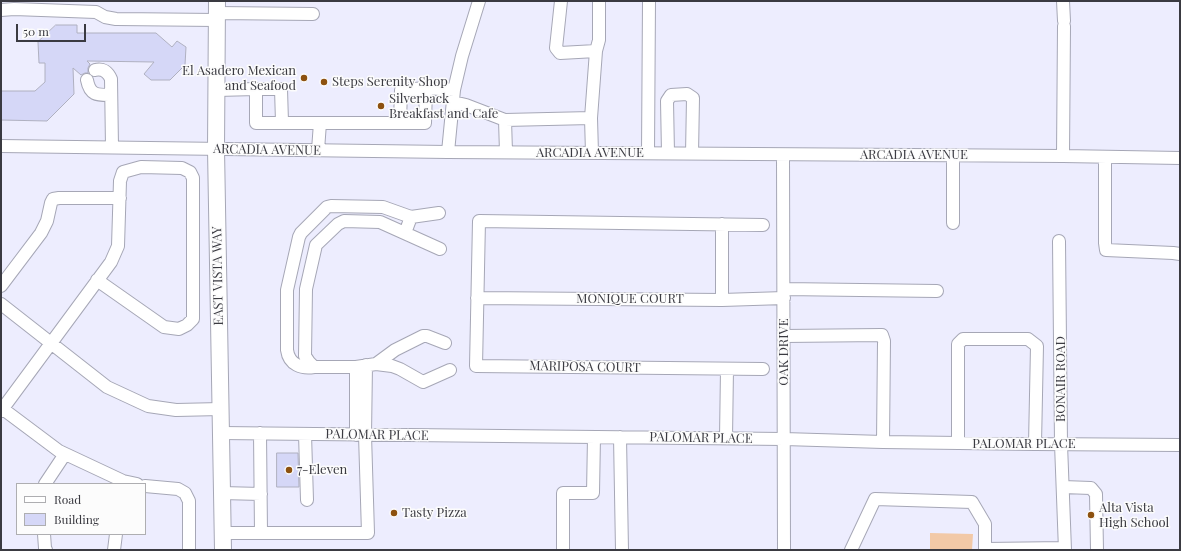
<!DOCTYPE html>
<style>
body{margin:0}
#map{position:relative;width:1181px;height:551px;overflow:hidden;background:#ededfe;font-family:"Playfair Display",serif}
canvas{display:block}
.frame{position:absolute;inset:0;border:2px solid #3a3a41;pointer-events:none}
.legend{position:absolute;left:16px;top:483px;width:130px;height:52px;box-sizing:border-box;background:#fcfcfc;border:1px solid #aeaeb1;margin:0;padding:5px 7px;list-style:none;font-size:12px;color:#3a3a41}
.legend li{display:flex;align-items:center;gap:8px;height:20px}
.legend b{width:20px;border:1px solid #aeaeb1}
.scale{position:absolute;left:16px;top:24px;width:70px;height:18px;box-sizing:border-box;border:2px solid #3a3a41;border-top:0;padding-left:5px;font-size:12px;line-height:14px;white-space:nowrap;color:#3a3a41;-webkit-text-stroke:3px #fcfcfc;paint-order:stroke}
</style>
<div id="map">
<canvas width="1181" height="551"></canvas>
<div class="frame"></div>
<ul class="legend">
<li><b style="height:5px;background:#fff"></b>Road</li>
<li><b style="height:11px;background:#d5d7f7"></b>Building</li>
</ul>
<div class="scale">50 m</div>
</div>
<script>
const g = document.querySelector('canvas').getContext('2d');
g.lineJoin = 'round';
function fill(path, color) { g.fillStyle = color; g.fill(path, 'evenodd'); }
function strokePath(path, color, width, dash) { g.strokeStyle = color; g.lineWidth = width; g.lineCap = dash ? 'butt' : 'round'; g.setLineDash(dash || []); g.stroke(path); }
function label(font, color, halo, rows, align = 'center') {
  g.font = font + ' "Playfair Display",serif'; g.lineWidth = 3; g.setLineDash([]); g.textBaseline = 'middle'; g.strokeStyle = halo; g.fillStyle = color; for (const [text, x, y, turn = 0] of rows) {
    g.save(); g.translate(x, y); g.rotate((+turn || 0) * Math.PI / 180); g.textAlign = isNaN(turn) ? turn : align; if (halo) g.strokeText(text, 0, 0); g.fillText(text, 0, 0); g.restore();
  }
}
const green = new Path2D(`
 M930 533 973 534 972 550H930Z`);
const building = new Path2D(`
 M56 25H77V33H156L172 47 177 41 186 47 185 65 170 80H151L144 74 154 62 87 61 90 64 88 68V73H85L81 75 73 68 74 94 47 121 1 120V91H35L45 82V63H39L38 42Z
 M277 453H298L299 487H277Z`);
const minor = new Path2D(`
 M561 1 556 48 560 53 596 51 599 40V1
 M1063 1 1064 21
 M1 10 14 9 96 12 105 17 116 19 217 20
 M217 13 313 14
 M95 70C103 68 108 72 111 79L112 147
 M87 80C90 96 98 95 111 95
 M217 90 256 89
 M453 102 466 105 505 120 506 152
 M505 120 591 118
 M282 122 281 89H256V123H425L426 88 454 90
 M400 122 401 90 426 88
 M1 146 448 152 1063 156 1180 158
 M318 150 320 123
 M448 152 454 90 462 56 479 1
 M592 153 591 118 596 51
 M648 153 649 1
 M668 153 667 101 671 95 687 94 693 98 692 154
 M783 155 784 550
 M953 155V223
 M1063 156 1064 26
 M1105 157V243L1106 250 1173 253 1180 254
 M411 217 439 213
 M763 225 479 221 476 366 763 369
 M405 233 411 217 383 207 331 206 327 207 301 233 299 237 287 290V350C289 365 302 369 314 367L309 362 305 356 306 289 316 245 338 224 344 221 380 222 440 249
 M1059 241 1061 444 1065 550
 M1 286 41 233 47 221 51 203 53 199 59 198H120
 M784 289 937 291
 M477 298 722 300 784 298
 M722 300V224
 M1 304 107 387 148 406 176 410 221 409
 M784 336 882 335 884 341 883 442
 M376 364 392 366 400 369 423 382 450 370
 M314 367H356L376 364 395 350 423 336H427L445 343
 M3 409 59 451 123 481 137 484
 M1 411 111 262 118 246 120 181 123 172 141 167 182 168 190 172 193 178V319L187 325 179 329 164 327 97 280
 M221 433 784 439 883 442 1035 444 1180 445
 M260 433 261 533H368L365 435 366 365
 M305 434 307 500
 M356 435V367
 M620 437 622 550
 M726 438 727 369
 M958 443V344L963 339H1028L1037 346 1035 444
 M45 484 65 454
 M145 486 178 489 185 493 189 501V549
 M1063 487 1091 488 1096 494 1097 550
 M222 493 261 494
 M222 533H261
 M44 534 45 548 46 550
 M985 549 1065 548
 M114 550 116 534
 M563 550V493H593L594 437
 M851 550 875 499 972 502 985 524V550`);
const major = new Path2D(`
 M217 1 216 149 223 550`);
const markers = [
 [304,78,4,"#8d510f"],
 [324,82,4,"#8d510f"],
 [381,106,4,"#8d510f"],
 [289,470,4,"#8d510f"],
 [394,513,4,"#8d510f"],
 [1091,515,4,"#8d510f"]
];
const poiNames = [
 ["El Asadero Mexican",296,71,"right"],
 ["and Seafood",296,86,"right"],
 ["Steps Serenity Shop",332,82],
 ["Silverback",389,99],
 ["Breakfast and Cafe",389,114],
 ["7-Eleven",297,470],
 ["Alta Vista",1099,508],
 ["High School",1099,523],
 ["Tasty Pizza",402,513]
];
const streetNames = [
 ["ARCADIA AVENUE",267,150,1],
 ["ARCADIA AVENUE",590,153],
 ["ARCADIA AVENUE",914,155],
 ["EAST VISTA WAY",218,276,-91],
 ["MONIQUE COURT",630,299],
 ["OAK DRIVE",784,352,-90],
 ["MARIPOSA COURT",585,367,1],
 ["BONAIR ROAD",1061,379,-90],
 ["PALOMAR PLACE",377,435,1],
 ["PALOMAR PLACE",701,438,1],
 ["PALOMAR PLACE",1024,444]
];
fill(green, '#f2c9a7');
fill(building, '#d5d7f7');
strokePath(building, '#afb0c0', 1);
strokePath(minor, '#a6a7b6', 14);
strokePath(major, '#a6a7b6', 18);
strokePath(minor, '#fff', 12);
strokePath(major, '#fff', 16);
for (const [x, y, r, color] of markers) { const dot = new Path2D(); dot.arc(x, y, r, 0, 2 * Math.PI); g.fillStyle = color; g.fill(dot); strokePath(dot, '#fcfcfc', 1.5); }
label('13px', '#3a3a41', '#fcfcfc', poiNames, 'left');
label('13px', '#3a3a41', '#fcfcfc', streetNames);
</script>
